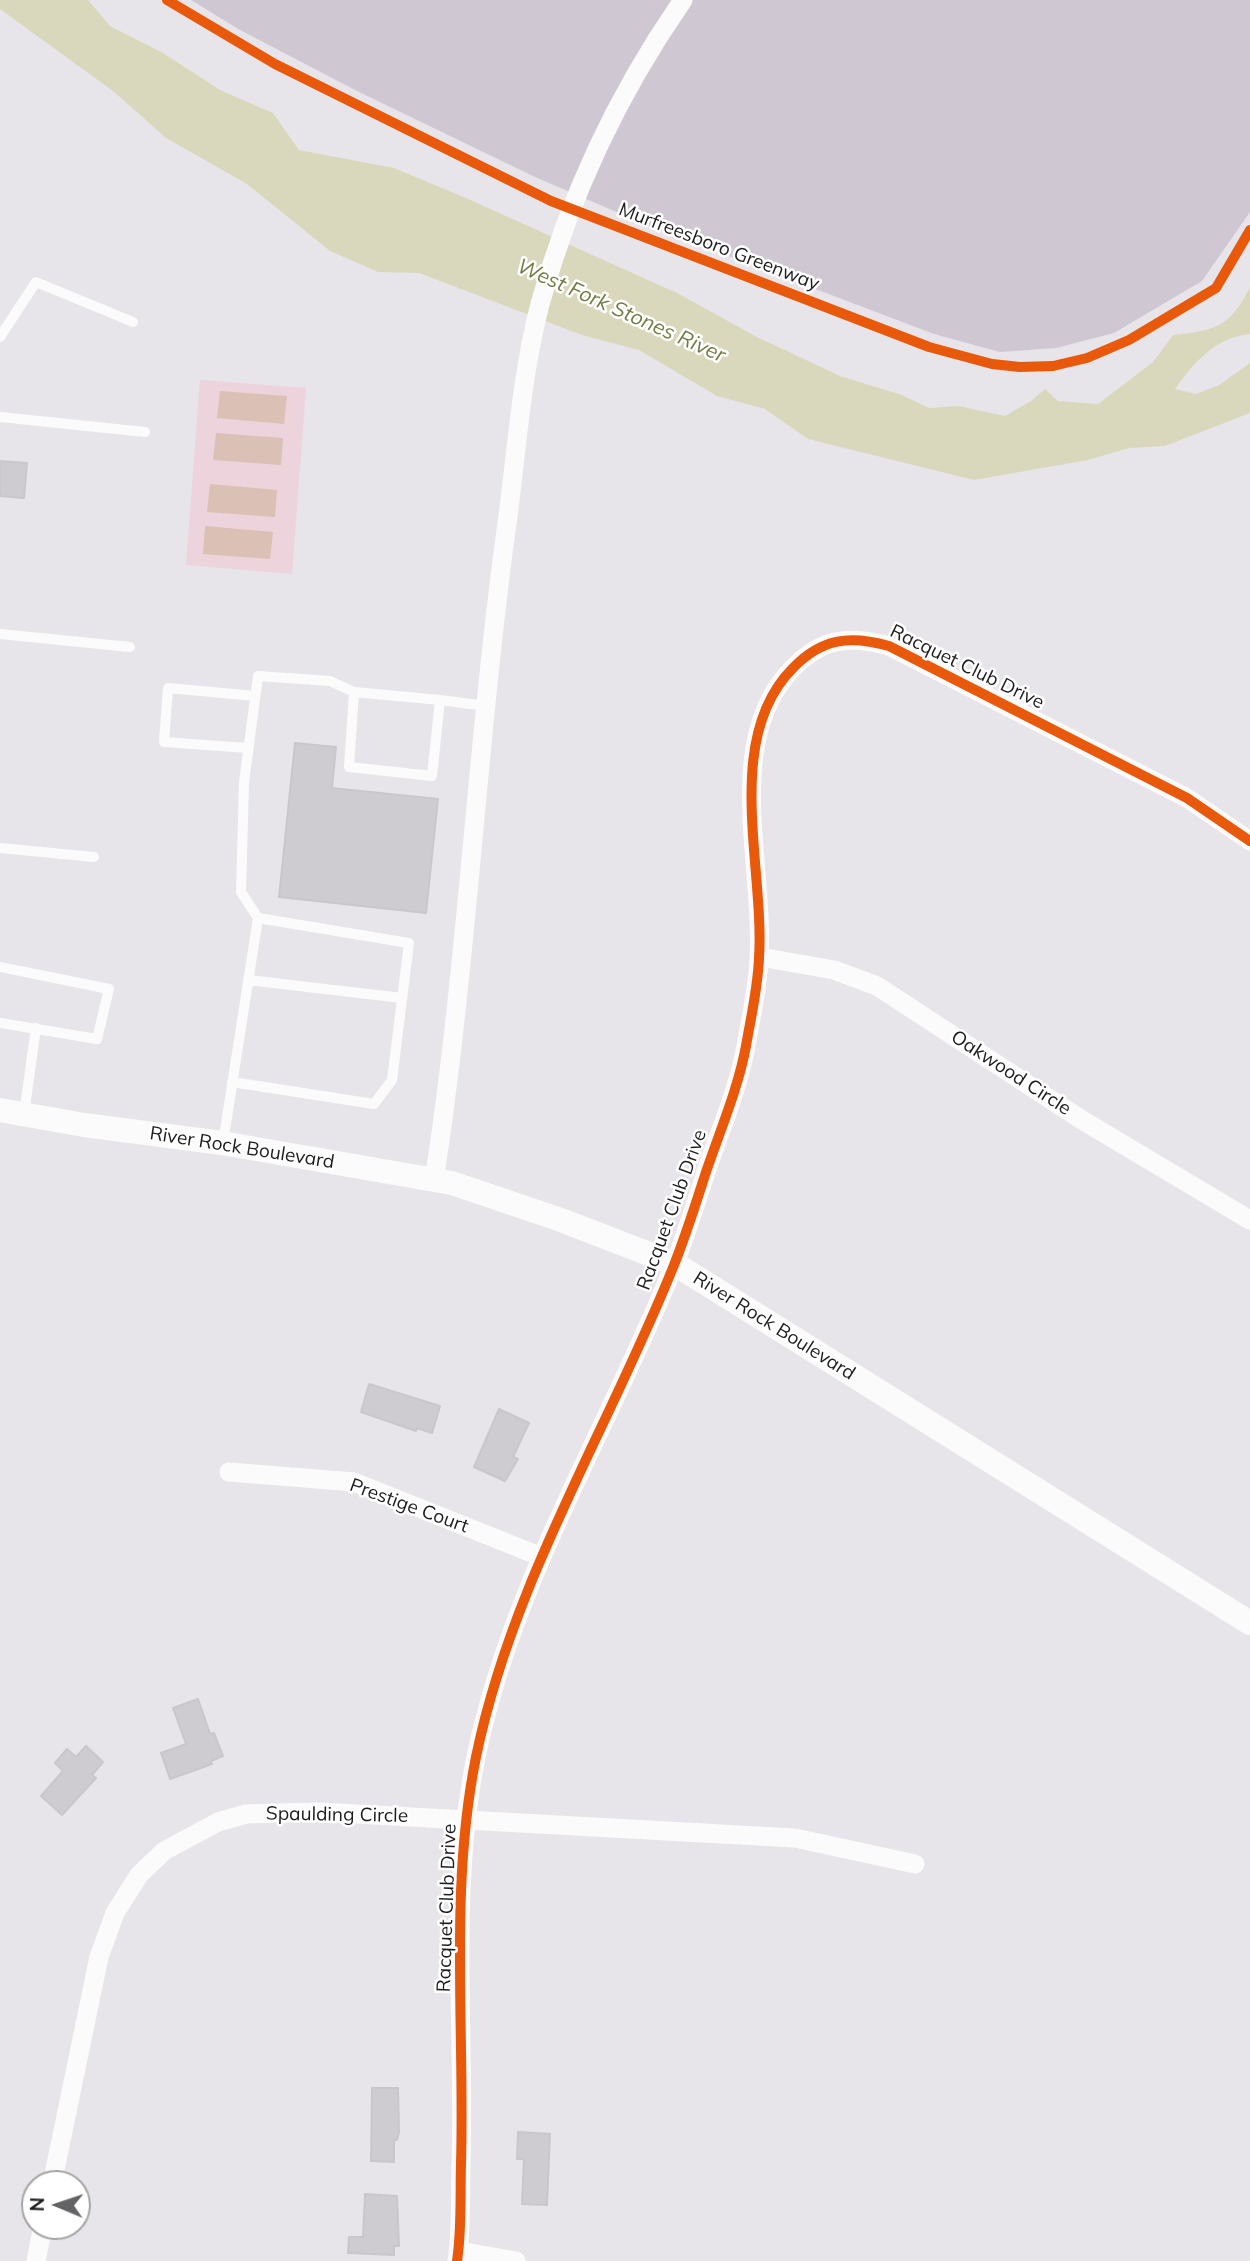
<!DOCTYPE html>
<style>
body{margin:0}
#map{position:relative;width:1250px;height:2261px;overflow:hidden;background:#e7e5ea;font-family:Mulish,sans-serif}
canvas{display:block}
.north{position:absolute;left:21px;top:2170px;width:70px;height:70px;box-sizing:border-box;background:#fff;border:2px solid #a4a4a4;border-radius:50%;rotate:272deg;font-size:19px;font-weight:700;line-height:28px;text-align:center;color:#1c1c1c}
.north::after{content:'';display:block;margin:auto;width:24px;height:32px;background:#636264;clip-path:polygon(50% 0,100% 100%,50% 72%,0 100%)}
</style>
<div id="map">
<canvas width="1250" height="2261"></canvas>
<div class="north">N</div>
</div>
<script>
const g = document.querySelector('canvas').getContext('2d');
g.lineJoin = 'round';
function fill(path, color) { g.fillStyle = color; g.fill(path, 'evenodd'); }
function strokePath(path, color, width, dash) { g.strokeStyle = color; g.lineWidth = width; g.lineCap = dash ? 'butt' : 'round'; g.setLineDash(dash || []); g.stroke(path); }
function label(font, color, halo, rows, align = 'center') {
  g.font = font + ' Mulish,sans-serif'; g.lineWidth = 5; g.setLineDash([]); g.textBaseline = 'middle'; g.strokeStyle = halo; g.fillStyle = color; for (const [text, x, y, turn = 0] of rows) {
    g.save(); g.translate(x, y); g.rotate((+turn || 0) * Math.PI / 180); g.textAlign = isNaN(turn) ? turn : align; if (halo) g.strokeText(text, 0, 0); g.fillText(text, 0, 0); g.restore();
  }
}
const construction = new Path2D(`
 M191 0H1250V212L1202 281 1114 333 1056 348 1000 352 934 334 647 225 535 177 357 91 240 30Z`);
const park = new Path2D(`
 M200 380 306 388 292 574 186 565Z`);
const pitch = new Path2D(`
 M220 391 287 396 284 424 217 418Z
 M216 433 283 438 281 465 213 460Z
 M210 484 277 490 275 517 207 512Z
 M205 526 273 532 270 559 203 554Z`);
const water = new Path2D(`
 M0 0H88L110 26 163 53 220 90 273 113 299 150 394 168 466 198 679 294 755 336 840 376 902 395 929 408 958 406 1005 416 1031 401 1045 389 1058 401 1098 404 1153 362 1173 335C1217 330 1230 327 1250 287V334C1214 338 1195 362 1175 389L1196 394 1219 385 1250 363V413L1165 446 1129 448 1088 460 974 480 808 439 765 409 717 396 639 350 582 335 419 273 378 272 330 251 247 184 166 138 113 91 0 9Z`);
const building = new Path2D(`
 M0 461 27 463 24 498 0 496Z
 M295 743 336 747 332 788 438 799 426 913 279 897Z
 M369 1384 440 1406 432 1433 417 1428 416 1431 361 1412Z
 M499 1409 529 1423 513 1457 518 1459 505 1481 474 1467Z
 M198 1699 210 1734 214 1733 223 1756 211 1761 212 1764 170 1779 161 1753 186 1744 173 1708Z
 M86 1746 103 1762 92 1775 96 1778 62 1815 41 1796 63 1771 55 1763 67 1749 76 1757Z
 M372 2088H398L399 2132 397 2140H394V2162L371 2161Z
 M518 2132 550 2134 547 2205 522 2204 524 2159H517Z
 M365 2194 397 2196 399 2246H394V2255L348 2253 349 2237H363Z`);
const service = new Path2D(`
 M0 337 36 282 133 322
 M0 417 145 432
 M0 634 130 647
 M354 692 440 700
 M248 748 164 742 168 688 255 696
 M0 848 94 857
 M258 918 241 892 244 782 258 676 330 681 354 692 349 767 432 776 440 700 486 706
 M0 967 109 989 97 1039 0 1023
 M248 980 402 998
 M24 1114 36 1028
 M223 1143 258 918 409 943 392 1080 374 1104 232 1082`);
const minor = new Path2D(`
 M760 957 834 970 877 986 1082 1120 1250 1220
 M434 1181C468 960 477 737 508 516 517 446 522 373 540 304 570 196 619 92 683 0
 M229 1472 354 1482 542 1557
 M52 2184 99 1957 115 1913 139 1875 164 1851 218 1822 246 1814 320 1812 795 1838 915 1864
 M459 2251 516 2261
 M36 2261 43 2226
 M457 2261C462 2229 460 2196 461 2164 465 2029 449 1890 476 1757 512 1582 609 1428 674 1265 686 1235 696 1203 706 1172 720 1131 738 1089 746 1046 751 1017 758 987 759 958 765 868 722 739 793 668 822 638 850 635 889 646L1187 798 1250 841`);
const tertiary = new Path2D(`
 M0 1110 84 1125 222 1143 452 1183 561 1220 675 1264 1250 1623`);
const cycleway = new Path2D(`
 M167 0 275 64 551 201 929 347 992 364 1020 367 1053 366 1087 358 1129 340 1216 288 1250 230
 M457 2261C462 2229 460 2196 461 2164 465 2029 449 1890 476 1757 512 1582 609 1428 674 1265 686 1235 696 1203 706 1172 720 1131 738 1089 746 1046 751 1017 758 987 759 958 765 868 722 739 793 668 822 638 850 635 889 646L1187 798 1250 841`);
const streetNames = [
 ["Murfreesboro Greenway",719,247,21],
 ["Racquet Club Drive",967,667,26],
 ["Oakwood Circle",1011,1073,33],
 ["River Rock Boulevard",242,1148,9],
 ["Racquet Club Drive",672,1210,-70],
 ["River Rock Boulevard",774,1326,32],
 ["Prestige Court",409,1506,20],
 ["Spaulding Circle",337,1815,1],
 ["Racquet Club Drive",447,1908,-88]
];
const waterNames = [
 ["West Fork Stones River",621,311,24]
];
fill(construction, '#cfc7d2');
fill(park, '#edd3db');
fill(pitch, '#dbc0b5');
fill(water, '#dad8bc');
fill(building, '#ceccd0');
strokePath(building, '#c8c7cd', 2);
strokePath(service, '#fbfbfc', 10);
strokePath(minor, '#fbfbfc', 19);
strokePath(tertiary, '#fbfbfc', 24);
strokePath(cycleway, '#e8590c', 10);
label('19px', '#1c1c1c', '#fff', streetNames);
label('italic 21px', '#707c44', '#fff', waterNames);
</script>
